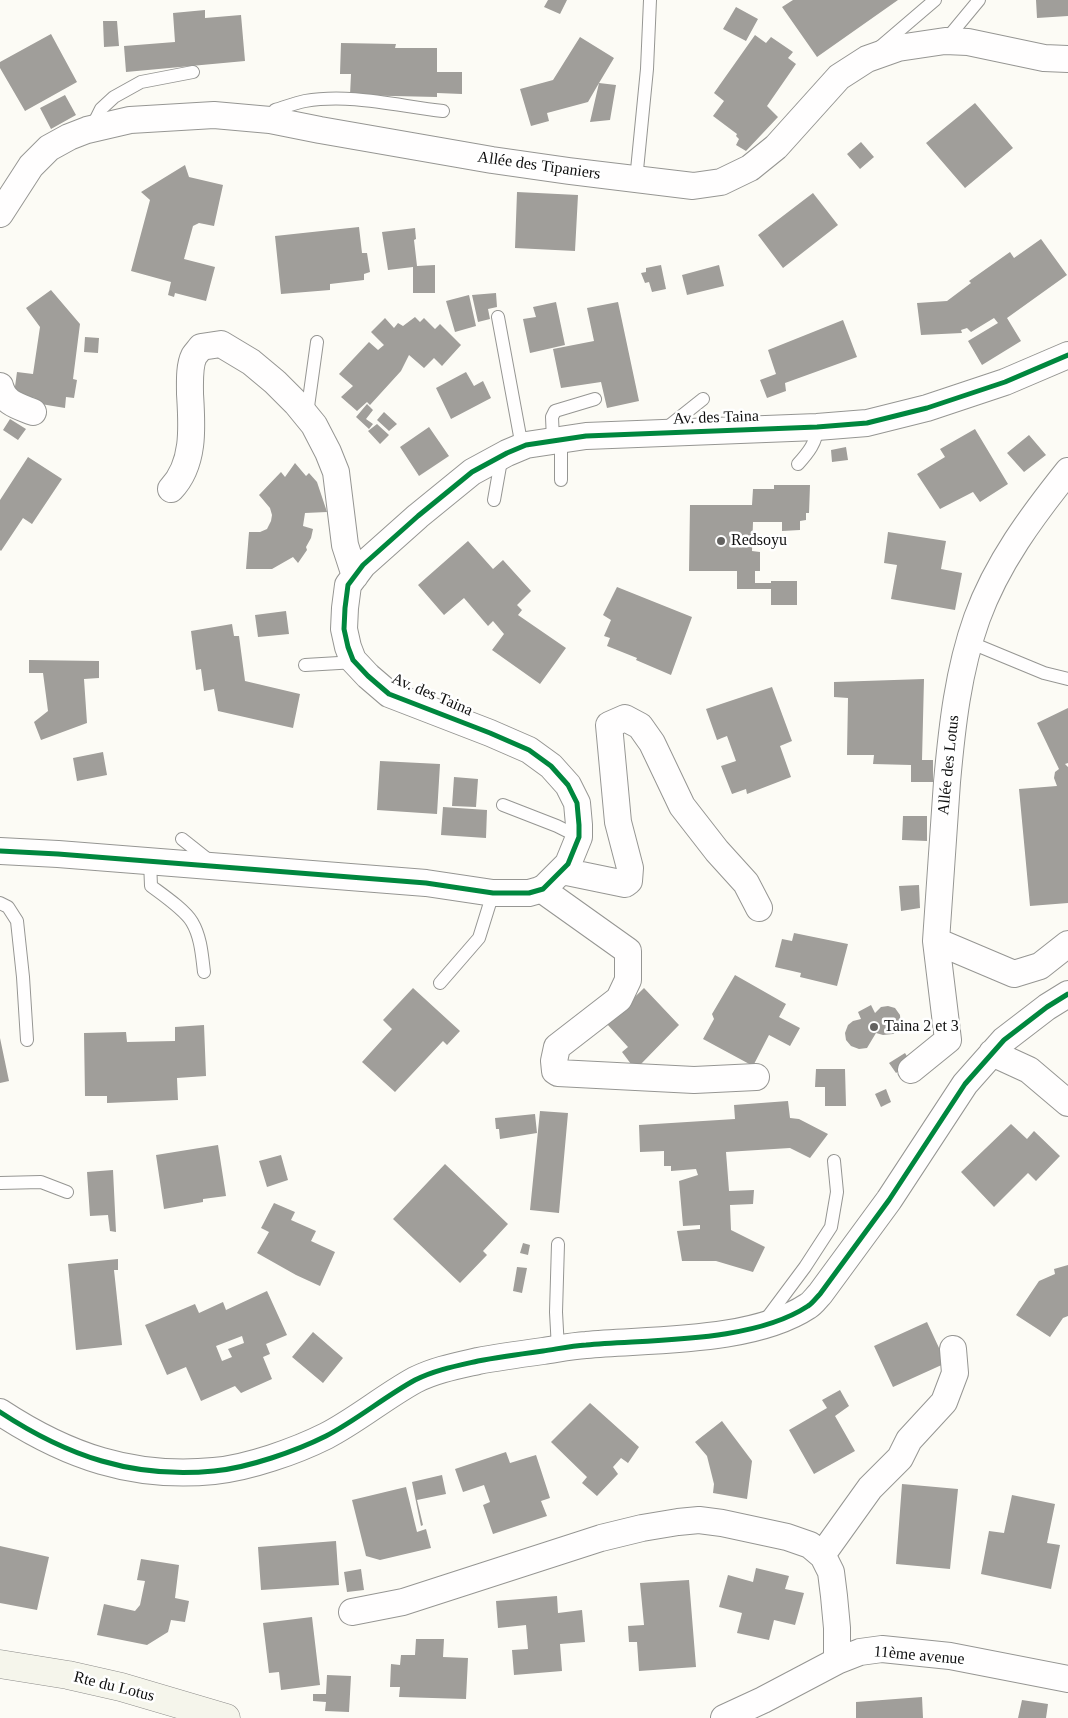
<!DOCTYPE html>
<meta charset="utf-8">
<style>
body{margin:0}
canvas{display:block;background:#fcfbf5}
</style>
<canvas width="1068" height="1718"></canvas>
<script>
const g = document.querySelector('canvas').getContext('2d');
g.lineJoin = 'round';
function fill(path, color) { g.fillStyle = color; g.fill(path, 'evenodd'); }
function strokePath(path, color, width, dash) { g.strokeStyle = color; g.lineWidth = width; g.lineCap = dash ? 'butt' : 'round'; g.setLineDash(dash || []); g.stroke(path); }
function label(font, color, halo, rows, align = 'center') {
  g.font = font + ' "Times New Roman",serif'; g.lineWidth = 5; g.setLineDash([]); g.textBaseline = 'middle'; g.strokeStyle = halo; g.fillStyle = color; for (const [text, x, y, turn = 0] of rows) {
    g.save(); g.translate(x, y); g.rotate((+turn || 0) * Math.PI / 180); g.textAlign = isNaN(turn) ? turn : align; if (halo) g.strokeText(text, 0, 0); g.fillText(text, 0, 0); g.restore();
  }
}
const building = new Path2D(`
 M548 0H567L560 14 544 7Z
 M793 0H898L817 57 782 7Z
 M1036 0H1068V16L1037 18Z
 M736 7 758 19 746 41 723 29Z
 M205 10V18L241 15 245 61 126 72 124 46 175 42 173 13Z
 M103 21H117L119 46 104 47Z
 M51 34 77 82 25 111 0 68V62Z
 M755 35 766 43 771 37 793 52 788 58 796 64 767 106 778 117 746 151 736 145 739 139 736 136 737 134 713 116 724 101 714 93Z
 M580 37 614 58 599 83 616 85 610 120 590 122 599 83 588 102 547 113 549 121 531 126 520 89 553 80Z
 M341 43 396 44 395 48H437V72H462V94L437 93V97L350 95 351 74H340Z
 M65 95 76 115 51 129 40 108Z
 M975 103 1013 148 965 188 926 143Z
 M861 142 874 157 860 169 847 154Z
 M185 165 189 177 223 185 214 226 199 223 193 226 184 259 215 267 206 301 175 293 174 297 168 295 171 282 131 271 150 200 141 192Z
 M517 192 578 195 575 251 515 248Z
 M813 193 838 225 783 268 758 235Z
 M359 227 362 253H367L370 272 364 274V280L330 284V290L281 294 275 236Z
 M415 228 416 239 414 240 417 266 435 265V293H413V267L388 270 382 232Z
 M1041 239 1067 275 1007 318 1021 341 982 365 968 341 998 323 994 318 971 332 967 328 961 330 962 333 921 335 917 303 947 301 971 283 969 281 1010 252 1014 258Z
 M661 265 666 289 652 292 649 282 645 283 641 273 646 272V268Z
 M719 265 724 286 687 295 682 275Z
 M51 290 80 324 73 379 77 380 74 398 66 397 65 408 35 403V398L14 394 17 372 33 374 40 327 26 308Z
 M496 293 497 307 488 309 490 319 478 322 472 295Z
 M469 295 476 326 455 332 446 301Z
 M556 302 565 345 530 353 523 319 536 317 533 307Z
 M618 302 639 401 607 408 601 382 561 388 553 349 594 341 587 308Z
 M415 317 420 322 424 318 435 329 440 324 461 345 442 366 434 358 424 368 409 355 401 371 370 405 367 402 357 411 341 397 353 386 339 374 369 342 378 350 384 345 371 332 385 318 394 328 398 323 403 326Z
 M843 320 857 357 785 383 786 391 767 398 760 380 776 374 768 350Z
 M85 337 99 338 98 353 84 352Z
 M466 372 474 386 483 381 491 398 451 419 436 388Z
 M367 404 373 410 366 419 373 424 369 429 356 417Z
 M384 412 397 424 389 431 377 420Z
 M10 419 26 429 18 440 3 430Z
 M377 424 389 435 380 444 368 431Z
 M429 427 449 456 419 476 400 447Z
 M975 429 1008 484 980 502 973 492 940 509 917 474 945 457 940 449Z
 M1029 435 1046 455 1024 472 1007 453Z
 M846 447 848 460 832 462 831 450Z
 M28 457 62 479 32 524 23 518 1 551 0 550V500Z
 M295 463 306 476 309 473 317 482 327 512 305 513 303 526 313 529 311 538 306 547 307 550 298 563 293 557 272 569H246L249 532H260L267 529 271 521 272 515 270 508 259 495 281 472 285 477Z
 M774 485H810L809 513H806V520L800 521V530L782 531V522H753L752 551 760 552V571H755V583H771V581H797V605H771V589H737V571H689L690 505H752L753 489H774Z
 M888 532 946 541 941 569 962 573 955 610 891 599 897 565 884 563Z
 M468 541 493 569 503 560 531 591 517 605 522 610 518 615 566 648 540 684 492 650 504 634 493 621 488 626 464 598 444 615 418 585Z
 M617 587 692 617 671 675 636 660 637 658 607 646 610 638 604 636 611 620 603 615Z
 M286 611 289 634 258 637 255 615Z
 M232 624 234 636H239L245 681 300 694 293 728 218 711 214 689 204 691 201 669 196 670 191 631Z
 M29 660 99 661V678L84 679 87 723 41 740 34 722 48 711 43 673H29Z
 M924 679 922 760H933V782H911V765L873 764 874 755H847L848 698 834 697V682Z
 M772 687 792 741 780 746 791 777 747 794 746 789 732 794 721 766 736 761 727 736 717 740 706 709Z
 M1068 708V763L1065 764 1068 767V903L1030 906 1019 789 1057 786 1054 778 1055 772 1059 769 1037 723Z
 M103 752 107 775 77 781 73 758Z
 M380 761 440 764 437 814 377 810Z
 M454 777 478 779 476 807 452 806Z
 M443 807 487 810 486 838 441 835Z
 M903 816H927V841L902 840Z
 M919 885 920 908 901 911 899 886Z
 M794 933 848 944 837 986 800 977 801 973 775 967 782 939 792 941Z
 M735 975 786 1004 779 1017 800 1028 790 1046 769 1035 753 1066 703 1039 714 1019 712 1014Z
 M413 988 460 1031 447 1045 443 1041 395 1092 362 1062 392 1029 383 1020Z
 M644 988 679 1025 641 1064H631L622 1052 628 1047 607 1024Z
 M871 1005 875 1013 881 1007 888 1006 895 1008 900 1015 901 1029 893 1034 883 1035 876 1033 867 1048 859 1049 851 1046 846 1040 845 1033 848 1025 853 1021 861 1019 858 1012Z
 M204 1025 206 1076 177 1078 178 1100 107 1103V1096H85L84 1033 126 1032 127 1042 175 1041V1027Z
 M0 1038 9 1081 0 1083Z
 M905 1053 911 1063 896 1073 889 1063Z
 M816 1069H845L846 1106H825V1087H815Z
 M886 1089 891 1102 881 1107 875 1094Z
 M788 1101 790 1118 799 1119 828 1134 810 1158 790 1148 726 1152 729 1191 754 1190 753 1204 730 1205 731 1230 765 1247 753 1272 716 1261H682L677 1231 700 1229V1225L683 1226 679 1181 698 1175 696 1169 671 1171V1166H664V1151L640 1152 639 1125 735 1119 734 1105Z
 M540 1111 568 1113 559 1213 530 1210Z
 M535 1114 537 1133 500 1139 499 1129H496L495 1118Z
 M1011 1124 1027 1139 1034 1131 1060 1156 1036 1181 1028 1173 994 1207 961 1172Z
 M218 1145 226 1196 203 1199V1202L164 1209 156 1155Z
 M281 1155 288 1180 267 1187 259 1161Z
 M445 1164 508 1224 483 1251 487 1255 460 1283 393 1219Z
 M113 1170 116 1232 110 1231 108 1215 90 1216 87 1172Z
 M274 1203 295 1212 291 1220 316 1231 311 1241 335 1252 320 1286 296 1275 257 1253 269 1232 261 1228Z
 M523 1243 530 1245 528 1255 520 1253Z
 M118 1259V1270H114L122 1345 76 1350 68 1264Z
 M1068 1265V1316L1063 1318 1050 1337 1016 1315 1039 1281 1055 1274 1054 1269Z
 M517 1267 527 1268 522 1293 513 1291Z
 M267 1291 287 1335 266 1344 270 1354 263 1357 272 1379 241 1393 235 1386 201 1401 186 1367 167 1375 145 1325 195 1304 199 1313 223 1302 226 1310ZM242 1336 244 1343 228 1349 232 1357 222 1361 216 1346Z
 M927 1322 946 1363 893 1387 874 1346Z
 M313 1332 343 1358 323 1383 292 1357Z
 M840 1390 849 1406 835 1416 855 1451 814 1474 789 1430 827 1408 822 1400Z
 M590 1403 639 1447 628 1463 621 1458 613 1467 618 1474 597 1496 582 1483 587 1477 551 1442Z
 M722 1421 752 1461 747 1499 713 1493 714 1484 707 1456 695 1442Z
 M506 1452 510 1463 536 1455 550 1498 541 1501 547 1516 493 1534 483 1505 490 1502 484 1485 463 1492 455 1469Z
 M442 1475 446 1494 417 1500 423 1525 421 1526 412 1482Z
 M902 1484 958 1489 950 1569 896 1564Z
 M406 1487 417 1532 426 1529 431 1548 380 1560 366 1556 352 1500Z
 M1012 1495 1055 1504 1047 1543 1060 1545 1051 1589 981 1574 989 1531 1004 1533Z
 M336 1541 339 1585 261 1590 258 1547Z
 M0 1546 49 1557 37 1610 0 1603Z
 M141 1559 179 1565 175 1598 189 1601 185 1622 171 1620 168 1632 147 1645 97 1635 104 1604 135 1611 140 1605 145 1581 137 1580Z
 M756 1568 789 1576 785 1589 804 1593 795 1625 774 1620 769 1640 737 1633 742 1613 719 1607 728 1575 753 1582Z
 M361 1569 364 1590 347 1592 344 1572Z
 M689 1580 696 1667 639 1671 637 1642H629L628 1626 644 1625 640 1583Z
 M557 1596 558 1613 582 1610 585 1642 560 1644 562 1671 514 1675 512 1650 528 1649 526 1625 498 1628 496 1601Z
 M312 1617 320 1685 281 1690 279 1672 269 1673 263 1623Z
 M416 1639H444L443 1657 468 1658 466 1699 399 1697 400 1687H390L391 1664 400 1665 401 1655H415Z
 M327 1675 351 1676 349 1712 325 1711 326 1702 313 1701V1694H326Z
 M922 1697 923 1718H856V1702Z
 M1022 1700 1048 1704 1046 1718H1018Z`);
const service = new Path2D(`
 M945 41 979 0
 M880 47 935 0
 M270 120 275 110C285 107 295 103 305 101 350 93 398 106 443 111
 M92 127 101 109 114 97 141 82 193 72
 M636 180 647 69 650 0
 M498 317 522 447
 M307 414 317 342
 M664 430 703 399
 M561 439V480
 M553 440 552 417 555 411 595 399
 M798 464C808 453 817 442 817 427
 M494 500 502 455
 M969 642 1044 673 1068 679
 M305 665 356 662
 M503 805 557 826 579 837
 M182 839 211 862
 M150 861 151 886C163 895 185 910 192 922 201 937 202 956 204 972
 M0 903 8 907 17 921 23 977 27 1040
 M440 983 479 938 493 893
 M0 1183 41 1182 67 1192
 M764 1322 805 1267 831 1227 837 1192 834 1161
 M558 1349 556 1312 558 1244`);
const minor = new Path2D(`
 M0 214 31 166 49 148 69 137 87 130 130 120 214 115 270 120 320 130 492 160 569 171 693 186 721 182 750 168 776 147 839 77 867 59 898 48 945 41 968 42 1044 58 1068 59
 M0 386C4 403 18 406 33 412
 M1068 471C1032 516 997 563 977 618 958 671 952 727 947 782 943 835 940 888 936 941L1014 974 1040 966 1068 944
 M171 489C195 464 192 426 190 394 190 383 189 366 194 356 196 353 199 350 201 347L221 344 251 362 275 382 296 403 314 425 328 452 336 472 345 545 355 576
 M0 851 58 854 426 883 493 893H529L543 889 568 864 579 837V825L577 803 568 785 551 766 529 750 490 733 389 694 368 676 353 660 348 647 344 629 345 608 348 585 363 565 418 516 472 472 507 453 526 445 586 436 817 427 867 423 927 408 1005 382 1068 355
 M562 871 625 884 629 881 630 868 618 822 609 725 625 718 640 726 652 743 682 806 717 851 746 883 759 908
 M541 889 628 951V980L619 999 557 1047 554 1061 555 1071 558 1073 694 1080 756 1077
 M992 1053 1029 1070 1068 1103
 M911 1070 948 1040 936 941
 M0 1412C67 1456 133 1479 214 1471 248 1468 296 1451 326 1436 357 1420 384 1397 415 1380 435 1370 456 1366 478 1361 499 1357 521 1354 543 1351 557 1349 571 1346 586 1345 651 1339 752 1343 808 1306 813 1303 816 1298 820 1294L889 1200 965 1084 1004 1040 1047 1007 1068 994
 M822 1555 870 1488 900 1458 909 1440 944 1402 955 1373 953 1349
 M352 1612 403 1602 601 1538 642 1528 678 1522 699 1520 722 1523 787 1537 810 1545 823 1556 831 1572 834 1596 837 1628V1661
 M724 1718 763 1700 837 1661 860 1652 882 1649 950 1656 1068 1679`);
const secondary = new Path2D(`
 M0 1664 68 1675 121 1687 226 1718`);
const cycleway = new Path2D(`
 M0 851 58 854 426 883 493 893H529L543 889 568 864 579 837V825L577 803 568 785 551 766 529 750 490 733 389 694 368 676 353 660 348 647 344 629 345 608 348 585 363 565 418 516 472 472 507 453 526 445 586 436 817 427 867 423 927 408 1005 382 1068 355
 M0 1412C67 1456 133 1479 214 1471 248 1468 296 1451 326 1436 357 1420 384 1397 415 1380 435 1370 456 1366 478 1361 499 1357 521 1354 543 1351 557 1349 571 1346 586 1345 651 1339 752 1343 808 1306 813 1303 816 1298 820 1294L889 1200 965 1084 1004 1040 1047 1007 1068 994`);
const markers = [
 [721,541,5,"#636260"],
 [874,1027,5,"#636260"]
];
const streetNames = [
 ["Allée des Tipaniers",539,166,8],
 ["Av. des Taina",716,418,-2],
 ["Av. des Taina",432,695,23],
 ["Allée des Lotus",949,765,-84],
 ["11ème avenue",919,1656,5],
 ["Rte du Lotus",114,1687,14]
];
const poiNames = [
 ["Redsoyu",731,541],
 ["Taina 2 et 3",884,1027]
];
fill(building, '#a09e9a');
strokePath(service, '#969693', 14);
strokePath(minor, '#969693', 28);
strokePath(secondary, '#8d8c8a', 29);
strokePath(service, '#fffefe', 12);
strokePath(minor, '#fffefe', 26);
strokePath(secondary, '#f5f5eb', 28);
strokePath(cycleway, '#00873e', 5);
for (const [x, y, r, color] of markers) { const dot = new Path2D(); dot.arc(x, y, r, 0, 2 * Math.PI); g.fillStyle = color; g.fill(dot); strokePath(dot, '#fff', 2); }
label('16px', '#101010', '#fff', streetNames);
label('16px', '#101010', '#fff', poiNames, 'left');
</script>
